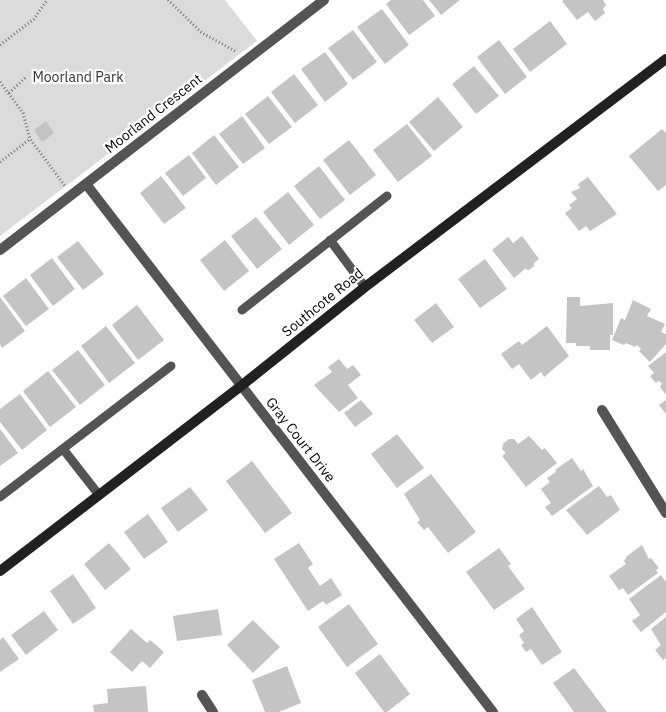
<!DOCTYPE html>
<style>
body{margin:0}
canvas{display:block;background:#fff}
</style>
<canvas width="666" height="712"></canvas>
<script>
const g = document.querySelector('canvas').getContext('2d');
g.lineJoin = 'round';
function fill(path, color) { g.fillStyle = color; g.fill(path, 'evenodd'); }
function strokePath(path, color, width, dash) { g.strokeStyle = color; g.lineWidth = width; g.lineCap = dash ? 'butt' : 'round'; g.setLineDash(dash || []); g.stroke(path); }
function label(font, color, halo, rows, align = 'center') {
  g.font = font + ' "IBM Plex Sans",sans-serif'; g.lineWidth = 4.5; g.setLineDash([]); g.textBaseline = 'middle'; g.strokeStyle = halo; g.fillStyle = color; for (const [text, x, y, turn = 0] of rows) {
    g.save(); g.translate(x, y); g.rotate((+turn || 0) * Math.PI / 180); g.textAlign = isNaN(turn) ? turn : align; if (halo) g.strokeText(text, 0, 0); g.fillText(text, 0, 0); g.restore();
  }
}
const green = new Path2D(`
 M0 0H225L257 41 0 236Z`);
const building = new Path2D(`
 M391 0H423L435 16 409 35 386 4Z
 M429 0H460L441 15Z
 M564 0H603L606 5 603 9 605 13 595 21 588 12 577 20 562 1Z
 M382 9 409 45 385 64 357 27Z
 M550 21 567 44 530 72 513 49Z
 M353 30 377 62 353 80 328 48Z
 M499 40 527 77 505 94 477 57Z
 M325 52 348 84 325 102 301 69Z
 M474 66 499 96 476 114 452 84Z
 M294 74 318 105 295 123 271 92Z
 M268 96 292 127 269 144 245 114Z
 M438 97 463 127 434 151 409 122Z
 M242 116 265 148 243 164 219 134Z
 M46 121 54 133 42 142 34 130Z
 M407 124 432 156 398 182 373 150Z
 M662 129 666 133V185L658 191 629 156Z
 M214 135 239 167 216 185 192 153Z
 M349 140 376 175 350 195 323 160Z
 M189 155 206 178 183 196 165 173Z
 M319 166 345 200 320 219 294 186Z
 M161 176 186 208 164 224 140 193Z
 M588 177 617 214 590 231 586 226 579 231 565 213 572 208 569 205 577 199 571 192 580 188 578 184Z
 M288 192 314 225 289 245 263 212Z
 M256 217 282 249 257 269 231 236Z
 M522 236 539 259 534 263V266L529 270 525 269 514 278 492 250 508 237 513 243Z
 M225 240 249 271 224 291 200 260Z
 M78 241 104 274 83 290 57 257Z
 M52 258 75 289 53 306 30 275Z
 M485 259 507 289 480 308 458 279Z
 M26 278 49 309 26 326 3 296Z
 M0 297 25 331 2 348 0 344Z
 M567 297H580V306L613 303V335H610V350H590V346H576V343H566Z
 M633 300 651 309 647 316 665 324 661 332 666 334V344L650 362 639 351 641 349 637 345 635 347 626 343 624 345 612 340 621 318 625 320Z
 M436 303 454 327 432 343 414 320Z
 M137 305 164 340 138 360 112 325Z
 M106 326 135 363 109 383 81 346Z
 M547 326 569 356 544 377 541 372 531 380 519 364 512 369 501 354 519 341 522 345Z
 M78 350 105 385 80 405 52 370Z
 M666 352V395L660 387 662 383 658 381 656 383 650 376 654 373 648 366Z
 M339 359 347 369 353 365 361 375 348 385 358 398 339 412 314 385 332 372 328 367Z
 M48 371 76 407 50 427 23 391Z
 M20 394 47 430 22 450 0 422V409Z
 M361 400 373 414 355 427 344 413Z
 M666 400V414L659 405Z
 M0 429 18 453 0 466Z
 M397 434 424 468 397 488 371 454Z
 M529 436 542 450 545 448 557 463 526 487 502 456 506 453 502 449 503 444 509 439H514L518 444Z
 M572 458 581 471 583 469 593 486 552 516 545 507 551 503 541 489 550 482 547 478 556 472 555 470Z
 M252 461 292 513 265 533 226 481Z
 M431 474 476 532 448 553 428 527 424 530 417 522 420 520 404 494Z
 M599 486 607 497 611 495 620 510 587 535 566 510Z
 M190 487 208 510 178 532 161 508Z
 M148 514 168 542 144 559 124 532Z
 M109 543 131 569 105 590 84 564Z
 M299 543 313 564 308 568 320 586 331 578 342 595 326 605 323 601 308 611 274 559Z
 M642 545 649 559 651 558 659 568 656 570 658 573 628 595 623 588 619 590 609 576 626 564 624 561 627 556Z
 M499 548 511 564 508 566 525 589 494 610 466 572Z
 M73 574 96 608 73 624 50 591Z
 M661 575 666 582V612L641 632 632 621 640 615 629 599Z
 M349 604 378 644 347 667 318 627Z
 M532 607 562 652 542 665 531 649 526 652 521 645 524 643 519 635 524 631 516 619Z
 M218 609 222 635 177 641 173 616Z
 M44 611 58 630 26 655 11 635Z
 M666 617V658L663 660 655 650 661 645 651 629Z
 M253 620 280 647 253 673 227 645Z
 M131 629 147 643 150 640 164 652 150 668 142 661 132 672 110 652Z
 M3 637 19 659 0 672V640Z
 M380 654 410 694 387 712H384L355 673Z
 M287 666 301 703 279 712H265L252 680Z
 M574 668 607 712H574L553 683Z
 M146 686 148 712H94L93 705 108 703 107 689Z`);
const path = new Path2D(`
 M168 0 202 33 237 52
 M0 45 34 19 47 0
 M0 82 23 113 30 139 65 186
 M9 93 26 77
 M0 162 30 139`);
const lane = new Path2D(`
 M330 240 365 287
 M242 310 387 196
 M63 449 99 495
 M0 497 171 366`);
const street = new Path2D(`
 M86 184 493 712
 M0 250 324 0
 M602 410 666 513
 M202 695 213 712`);
const secondary = new Path2D(`
 M0 571 241 386 365 287 666 59`);
const parkNames = [
 ["Moorland Park",78,78]
];
const streetNames = [
 ["Moorland Crescent",154,114,-38],
 ["Southcote Road",323,303,-39],
 ["Gray Court Drive",300,440,52]
];
fill(green, '#dbdbdb');
fill(building, '#c4c4c4');
strokePath(path, '#767676', 3, [1, 2.5]);
strokePath(lane, '#545454', 9);
strokePath(street, '#545454', 10);
strokePath(secondary, '#212121', 10);
label('14px', '#323232', '#fff', parkNames);
label('14px', '#000', '#fff', streetNames);
</script>
